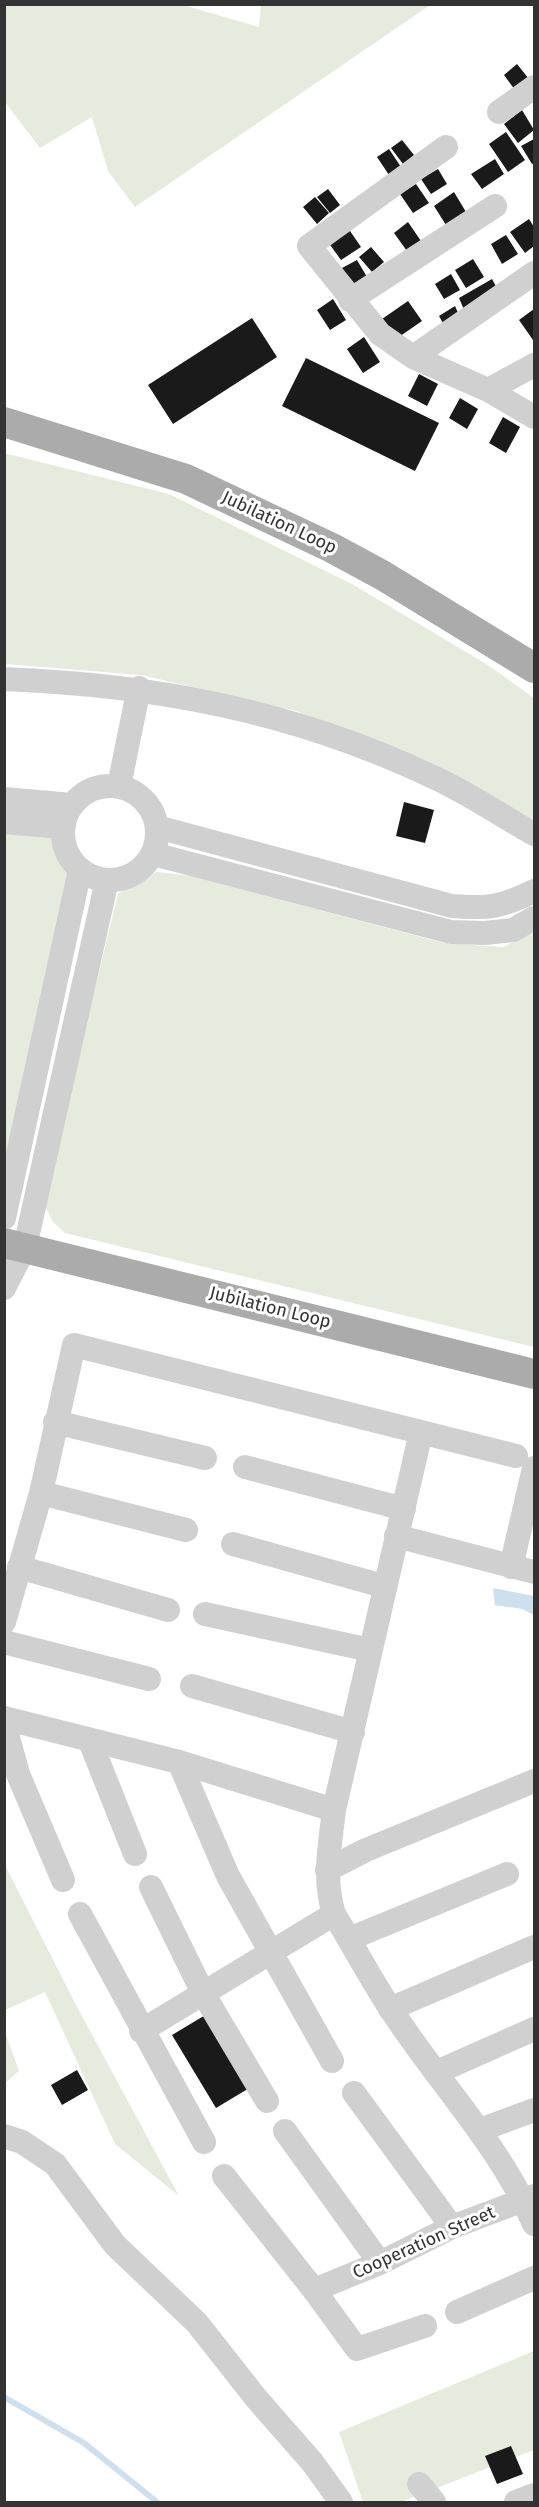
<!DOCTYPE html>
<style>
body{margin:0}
#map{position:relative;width:539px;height:2507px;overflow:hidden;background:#fff;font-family:"Fira Sans",sans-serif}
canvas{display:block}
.frame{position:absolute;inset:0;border:6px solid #333;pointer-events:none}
</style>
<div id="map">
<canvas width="539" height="2507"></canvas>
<div class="frame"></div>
</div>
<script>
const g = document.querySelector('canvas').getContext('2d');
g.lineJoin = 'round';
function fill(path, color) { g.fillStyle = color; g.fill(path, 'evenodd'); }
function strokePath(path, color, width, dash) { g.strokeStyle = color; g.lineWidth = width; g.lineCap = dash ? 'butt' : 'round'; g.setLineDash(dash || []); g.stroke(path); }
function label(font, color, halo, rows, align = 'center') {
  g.font = font + ' "Fira Sans",sans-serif'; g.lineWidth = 6; g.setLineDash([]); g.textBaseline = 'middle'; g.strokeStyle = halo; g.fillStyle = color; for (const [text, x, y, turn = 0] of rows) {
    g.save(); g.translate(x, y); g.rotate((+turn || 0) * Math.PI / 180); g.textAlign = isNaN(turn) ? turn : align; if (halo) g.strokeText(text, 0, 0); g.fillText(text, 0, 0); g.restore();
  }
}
const green = new Path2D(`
 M4 5H183L259 27 261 5H430L135 207 108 171 92 117 40 148 5 102Z
 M4 453 169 494 352 584 488 665 534 698V820L441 768 296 711 141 675 5 664Z
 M5 828 51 837 62 859 74 873 5 1178Z
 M157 872 191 876 444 943 503 947 534 932V1347L65 1233 53 1222 43 1202 118 894 139 877Z
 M4 1863 76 2005 179 2196 115 2144 45 1992 5 2010Z
 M4 2029 19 2071 5 2083H4Z
 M534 2351V2450L401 2502H363L339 2432Z`);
const water = new Path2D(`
 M493 1588 534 1596V1615L522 1609 495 1605Z`);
const stream = new Path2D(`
 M4 2397 84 2443 157 2502`);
const building = new Path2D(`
 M517 64 529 79 515 90 504 75Z
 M522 110 534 130 518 143 504 124Z
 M506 132 525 160 508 172 489 144Z
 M534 139V163L532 164 521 146Z
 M402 140 414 155 403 164 391 148Z
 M389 149 401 167 389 175 377 157Z
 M495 159 504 174 482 189 471 174Z
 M438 169 447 184 431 194 421 179Z
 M416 184 429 203 413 213 400 194Z
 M328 189 340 205 330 213 317 197Z
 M454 192 466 212 446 225 434 206Z
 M315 197 329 213 317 224 303 207Z
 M529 219 534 227V246L525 253 510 232Z
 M408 222 421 241 407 251 394 233Z
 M348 228 361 247 341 260 328 242Z
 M506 235 518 254 502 264 491 244Z
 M371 247 384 262 372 272 359 257Z
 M473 259 484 277 466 288 455 270Z
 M357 260 367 277 352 285 342 268Z
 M451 274 460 290 444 299 435 284Z
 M492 279 499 292 465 312 459 298Z
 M333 299 346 320 330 330 317 310Z
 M408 301 422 321 396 339 382 319Z
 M455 306 459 315 444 325 439 316Z
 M534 309V339L533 340 519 320Z
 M252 318 277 357 173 424 148 385Z
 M364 337 380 362 363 373 347 349Z
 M306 358 439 423 415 471 282 406Z
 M419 374 438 384 427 406 408 396Z
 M460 398 478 409 467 429 449 418Z
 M503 417 520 427 506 453 489 443Z
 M404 802 434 810 425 843 396 836Z
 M207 2014 251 2087 216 2108 172 2035Z
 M77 2070 88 2090 62 2105 51 2085Z
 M511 2446 523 2474 497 2484 485 2456Z`);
const minor = new Path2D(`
 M499 112 534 87
 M446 147 309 246 380 334 413 357 488 390 534 417
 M350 300 495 206
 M413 357 534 273
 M488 390 534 365
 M4 679C156 685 293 711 431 776 467 792 500 815 534 834
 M63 833a47 47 0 1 1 94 0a47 47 0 1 1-94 0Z
 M119 786 139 688
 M4 799 72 805
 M4 822 63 827
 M157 827 452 906C489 909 501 907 534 891
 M153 854 451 932 485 933 513 930 534 918
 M4 1218 80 870
 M4 1288 25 1247 107 880
 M55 1422 205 1458
 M421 1432 334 1810C330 1845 323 1879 334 1914 353 1945 370 1978 390 2008 437 2081 499 2144 534 2224
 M245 1467 404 1509
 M41 1493 186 1530
 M396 1536 534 1572
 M233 1544 383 1586
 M19 1567 168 1610
 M511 1567 534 1468
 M205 1614 370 1650
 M4 1622 41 1493 74 1345 516 1456
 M4 1642 149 1679
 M192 1686 353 1732
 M4 1718 179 1762 334 1810
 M4 1723 18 1774 63 1880
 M90 1741 135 1854
 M179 1762 228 1876 332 2061
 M327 1870 366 1850 534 1781
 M151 1887 203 1993 267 2101
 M80 1914 204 2142
 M349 1939 507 1874
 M390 2009 534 1947
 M141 2031 334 1914
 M437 2072 534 2029
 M354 2093 452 2227
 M480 2130 534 2110
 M285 2131 380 2263
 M4 2136 22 2142 55 2164 115 2245 197 2323 256 2398 312 2462 341 2502
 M224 2176 314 2290 357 2349 425 2326
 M314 2290 380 2263 452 2227 534 2196
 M457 2312 534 2278
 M419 2484 434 2502
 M516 2502 534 2495`);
const major = new Path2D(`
 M4 422 186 479 332 548 382 575 534 668
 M4 1243 534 1374`);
const streetNames = [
 ["Jubilation Loop",279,523,25],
 ["Jubilation Loop",270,1308,14],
 ["Cooperation Street",424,2243,-24]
];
fill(green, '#e5ecde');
fill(water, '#cee0ee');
strokePath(stream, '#cee0ee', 6);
fill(building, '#1a1a1a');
strokePath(minor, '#d0d0d0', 24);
strokePath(major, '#ababab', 30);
label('18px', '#333', '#fff', streetNames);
</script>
